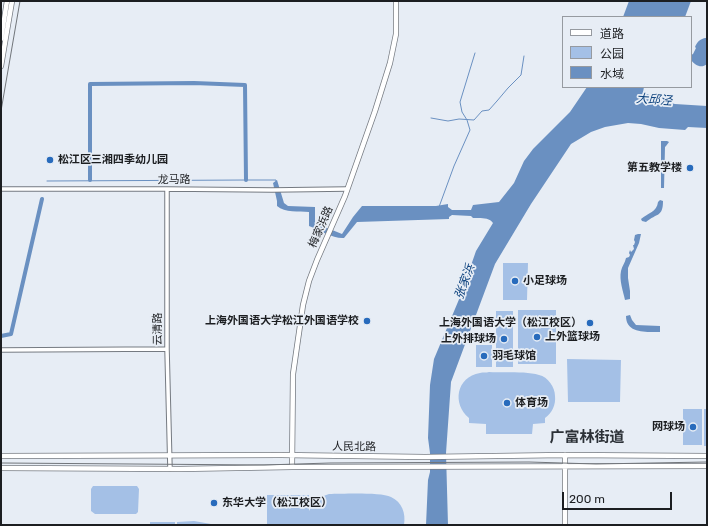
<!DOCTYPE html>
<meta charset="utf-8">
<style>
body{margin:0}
#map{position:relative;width:708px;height:526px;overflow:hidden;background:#e7edf5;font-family:Rubik,"Noto Sans SC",sans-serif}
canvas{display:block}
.frame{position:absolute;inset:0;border:2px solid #1c1e21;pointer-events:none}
.legend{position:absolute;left:562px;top:16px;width:130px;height:72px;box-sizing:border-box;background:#e7edf5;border:1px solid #969aa0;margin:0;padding:5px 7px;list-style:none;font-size:12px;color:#1c1e21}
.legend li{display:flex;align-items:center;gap:8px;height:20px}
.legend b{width:20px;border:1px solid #969aa0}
.scale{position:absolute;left:562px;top:492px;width:110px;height:18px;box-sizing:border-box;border:2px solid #1c1e21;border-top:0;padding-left:5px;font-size:12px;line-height:14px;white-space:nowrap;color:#1c1e21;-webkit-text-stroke:3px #e7edf5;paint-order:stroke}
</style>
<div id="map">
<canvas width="708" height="526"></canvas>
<div class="frame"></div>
<ul class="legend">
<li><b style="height:5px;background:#fff"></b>道路</li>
<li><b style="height:11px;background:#a4c0e6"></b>公园</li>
<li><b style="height:11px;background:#6a90c1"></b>水域</li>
</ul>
<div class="scale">200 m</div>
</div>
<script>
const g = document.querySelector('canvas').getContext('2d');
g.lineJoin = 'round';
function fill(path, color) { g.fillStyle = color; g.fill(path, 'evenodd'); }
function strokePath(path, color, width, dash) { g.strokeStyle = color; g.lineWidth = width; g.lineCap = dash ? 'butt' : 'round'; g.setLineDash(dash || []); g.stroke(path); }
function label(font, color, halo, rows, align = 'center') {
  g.font = font + ' Rubik,"Noto Sans SC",sans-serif'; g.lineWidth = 3.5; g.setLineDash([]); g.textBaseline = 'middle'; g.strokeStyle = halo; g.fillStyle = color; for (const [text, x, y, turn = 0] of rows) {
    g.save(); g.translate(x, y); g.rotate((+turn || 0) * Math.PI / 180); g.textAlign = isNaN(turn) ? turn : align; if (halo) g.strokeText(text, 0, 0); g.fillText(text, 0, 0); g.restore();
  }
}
const green = new Path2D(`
 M503 263H528L527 300H503Z
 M518 310H556V364H518Z
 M496 311H513V367H496Z
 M476 345H492V367H476Z
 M567 359 621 360 620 402H568Z
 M489 372C504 373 526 371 539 375 548 377 555 387 555 396 556 405 552 413 545 418V423L533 424 532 434H486V424L469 423V418C452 404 456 377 480 373 483 372 486 373 489 372Z
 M683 409H702V445H683Z
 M704 409H707V446H704Z
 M93 486H137L139 489 138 512 136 514H95L91 511V489Z
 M329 494C342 494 380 492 391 497 402 502 406 513 404 525H267V495H309V511C314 502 319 497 329 494Z
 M194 521 211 524 212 525H177V522Z
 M150 522H175V525H150Z`);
const water = new Path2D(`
 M629 1H691L685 17H623Z
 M705 38H707V64C701 69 695 65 691 60V55L693 54 696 48 695 47C697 42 700 39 705 38Z
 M587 87H644L643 92 662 101 675 104 707 106V128L688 127 685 130 659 128 641 124 628 123 605 127 591 132 571 144 531 204 495 264 451 382 446 453 448 525H426L428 480 430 472V453L428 438 430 385 434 359 460 297 476 251 493 223C489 217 480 218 473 218L471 216 452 215 449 217V219L357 222 344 238C334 239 319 230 309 226V212C299 211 285 213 277 206V201L273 183 277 180 284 203 288 206 315 207V223L342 234 353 217 362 206H436L448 204V207L452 210H471L473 205 499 202 514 183 524 161 533 149 570 112Z
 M661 141H667L669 142 666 146 665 147 664 188H661Z
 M660 200 663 201C663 217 657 213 646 222L642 221 641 219C648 213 657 212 658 202Z
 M638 234H641L639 243 628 268V278L630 291V299L625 300C623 291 619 280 621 271 622 266 625 263 626 258L629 257 630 255 629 253 630 250 631 252 634 249 633 245H634L635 242 634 240 635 235Z
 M630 315 632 320 636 325 660 326V332C647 332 626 334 626 316Z`);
const stream = new Path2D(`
 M431 118 448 121 459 119 474 120 482 111 489 110 497 101 508 88 521 75 524 56
 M47 181 246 180H276V181
 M439 207 454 166 470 130 467 120 462 112 460 102 475 53`);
const canal = new Path2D(`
 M90 180V84L194 83 245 85 246 180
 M1 336 11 334 42 199`);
const minor = new Path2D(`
 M1 189H167L272 190 347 189
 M167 189V349L170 469
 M1 350 167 349`);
const major = new Path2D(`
 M1 39 7 1
 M1 66 12 1
 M565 455V525
 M1 456 281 455 425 457 565 455 707 456
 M292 467 293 374 303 305 309 281 317 260 345 196 375 111 390 63 396 34V1
 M1 468 180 469 292 467 707 466`);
const tram = new Path2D(`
 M1 111 20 1
 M1 463 264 465 330 463 529 462 596 464 707 462`);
const markers = [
 [50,160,4,"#286bbc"],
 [690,168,4,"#286bbc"],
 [515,281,4,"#286bbc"],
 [367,321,4,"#286bbc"],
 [590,323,4,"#286bbc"],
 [537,337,4,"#286bbc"],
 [504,339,4,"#286bbc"],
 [484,356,4,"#286bbc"],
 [507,403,4,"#286bbc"],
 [693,427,4,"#286bbc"],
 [214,503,4,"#286bbc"]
];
const poiNames = [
 ["松江区三湘四季幼儿园",58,160],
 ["第五教学楼",682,168,"right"],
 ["小足球场",523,281],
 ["上海外国语大学松江外国语学校",359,321,"right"],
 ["上海外国语大学（松江校区）",582,323,"right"],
 ["上外篮球场",545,337],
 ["上外排球场",496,339,"right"],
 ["羽毛球馆",492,356],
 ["体育场",515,403],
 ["网球场",685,427,"right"],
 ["东华大学（松江校区）",222,503]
];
const streetNames = [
 ["龙马路",174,180],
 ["梅家浜路",321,227,-66],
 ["云清路",158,329,-90],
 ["人民北路",354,447,1]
];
const waterNames = [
 ["大邱泾",654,100,4],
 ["张家浜",465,282,-70]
];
const districtNames = [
 ["广富林街道",587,438]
];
fill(green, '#a4c0e6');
fill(water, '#6a90c1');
strokePath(stream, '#6a90c1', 1);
strokePath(canal, '#6a90c1', 4);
strokePath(minor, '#757a81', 5.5);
strokePath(major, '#757a81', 6);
strokePath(minor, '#fff', 3.5);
strokePath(major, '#fff', 4.5);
strokePath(tram, '#71757a', 1);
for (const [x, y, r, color] of markers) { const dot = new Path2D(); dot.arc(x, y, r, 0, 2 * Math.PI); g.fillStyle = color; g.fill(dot); strokePath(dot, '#e7edf5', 1.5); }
label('bold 11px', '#1c1e21', '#e7edf5', poiNames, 'left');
label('11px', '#1c1e21', '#e7edf5', streetNames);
label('italic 12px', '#0d427e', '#e7edf5', waterNames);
label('bold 15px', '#2c3137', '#e7edf5', districtNames);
</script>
